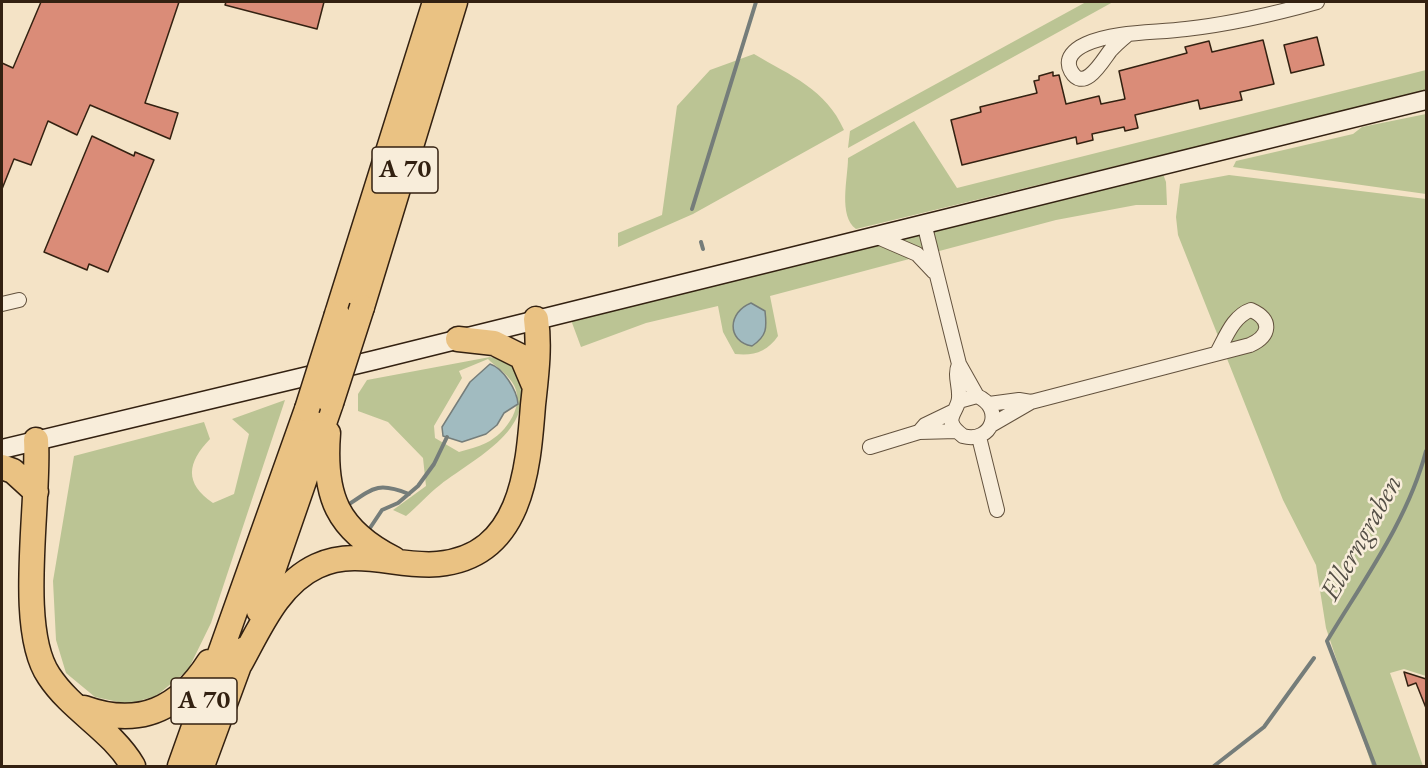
<!DOCTYPE html>
<style>
body{margin:0}
#map{position:relative;width:1428px;height:768px;overflow:hidden;background:#f4e3c6;font-family:"EB Garamond",serif}
canvas{display:block}
.frame{position:absolute;inset:0;border:3px solid #332111;pointer-events:none}
</style>
<div id="map">
<canvas width="1428" height="768"></canvas>
<div class="frame"></div>
</div>
<script>
const g = document.querySelector('canvas').getContext('2d');
g.lineJoin = 'round';
function fill(path, color) { g.fillStyle = color; g.fill(path, 'evenodd'); }
function strokePath(path, color, width, dash) { g.strokeStyle = color; g.lineWidth = width; g.lineCap = dash ? 'butt' : 'round'; g.setLineDash(dash || []); g.stroke(path); }
function label(font, color, halo, rows, align = 'center') {
  g.font = font + ' "EB Garamond",serif'; g.lineWidth = 5; g.setLineDash([]); g.textBaseline = 'middle'; g.strokeStyle = halo; g.fillStyle = color; for (const [text, x, y, turn = 0] of rows) {
    g.save(); g.translate(x, y); g.rotate((+turn || 0) * Math.PI / 180); g.textAlign = isNaN(turn) ? turn : align; if (halo) g.strokeText(text, 0, 0); g.fillText(text, 0, 0); g.restore();
  }
}
const green = new Path2D(`
 M1086 2H1113L848 148 850 131Z
 M754 54C791 76 826 89 844 130L693 214 618 247V233L662 215 677 106 710 70Z
 M1426 70V91L856 229C838 216 848 178 848 158L914 121 957 188Z
 M1426 114V194L1233 167 1236 161 1353 134 1362 127Z
 M1160 166 1166 182 1167 205H1136L1056 220 770 296 778 336C767 352 754 356 735 354L723 332 718 306 646 323 581 347 568 312Z
 M1229 175 1426 199V676L1404 669 1390 673 1423 766H1372L1326 628 1316 565 1283 500 1178 235 1176 217 1180 184Z
 M490 357 511 362C548 425 480 454 440 485 428 494 418 506 406 516L393 510 426 486 423 458 388 422 358 411V394L367 380ZM488 359C495 366 506 373 512 382 527 403 507 433 486 443 478 447 468 449 459 452L435 438 434 426 462 378 459 371Z
 M285 400 211 623 188 670 156 696 128 704 95 697 66 673 56 640 53 581 74 456 204 422 210 439C187 463 184 483 213 503L234 494 249 434 232 419Z`);
const water = new Path2D(`
 M751 303 765 311C767 328 767 336 752 346 726 341 728 312 751 303Z
 M490 364C503 368 517 390 518 404L504 413 497 425 486 434 462 442 443 436 442 427 470 382Z`);
const stream = new Path2D(`
 M692 209 756 2
 M701 242 703 249
 M348 505C374 487 379 482 409 494
 M368 531 382 510 398 503 418 486 434 464 447 437
 M1214 766 1264 727 1314 658
 M1375 766 1327 641C1363 581 1408 520 1426 451`);
const building = new Path2D(`
 M41 2H179L145 103 178 113 170 139 90 105 77 135 48 121 31 165 14 159 2 189V63L13 68Z
 M226 2H324L317 29 225 5Z
 M1317 37 1324 65 1291 73 1284 45Z
 M1263 40 1274 84 1240 92 1242 100 1200 109 1198 100 1135 115 1138 128 1125 131 1124 127 1092 134 1093 140 1077 144 1076 137 962 165 951 120 981 112 980 107 1037 93 1034 81 1039 80V76L1053 72V76L1059 75 1066 104 1099 96 1101 104 1125 99 1119 71 1187 53 1185 47 1209 41 1212 52Z
 M92 136 134 156 135 152 154 160 108 272 89 264 87 270 44 252Z
 M1404 672 1426 679V708L1416 683 1408 686Z`);
const street = new Path2D(`
 M1127 35C1121 40 1115 45 1110 51 1103 60 1084 94 1071 71 1064 58 1075 49 1086 44 1116 31 1155 33 1186 29 1231 24 1274 14 1317 2
 M924 223 959 364 977 396
 M873 235 917 254 934 272
 M2 304 19 300
 M959 401 977 396C1005 408 992 444 963 436 940 419 958 413 959 398 960 385 954 376 959 364
 M989 404 1019 400 1031 402
 M993 424 1031 402 1250 345C1270 336 1273 320 1251 310 1233 316 1226 337 1217 353
 M919 432 925 425 952 412
 M979 437 997 510
 M870 447 919 432 957 431`);
const secondary = new Path2D(`
 M2 449 375 360 1426 100`);
const highway = new Path2D(`
 M362 307 455 2
 M337 314 435 2
 M458 339 494 343 522 357 533 383
 M328 433C323 496 337 530 394 559
 M36 440C40 502 16 628 49 676 72 711 112 730 133 766
 M2 467 13 471 36 492
 M259 611 331 403
 M240 664C260 628 278 584 317 566 356 547 399 568 438 564 522 556 528 470 533 405 536 377 540 348 536 319
 M84 708C139 728 179 709 209 662
 M180 766 307 409
 M202 766 245 649`);
const highwayBridge = new Path2D(`
 M331 403 362 307
 M307 409 337 314`);
const shields = [
 [405,170,66],
 [204,701,66]
];
const shieldNames = [
 ["A 70",405,170],
 ["A 70",204,701]
];
const waterNames = [
 ["Ellerngraben",1362,538,-61]
];
fill(green, '#bbc494');
fill(water, '#a1bbc0');
strokePath(water, '#757d7a', 1.5);
strokePath(stream, '#757d7a', 4);
fill(building, '#da8c78');
strokePath(building, '#332111', 1.5);
strokePath(street, '#63523e', 16);
strokePath(secondary, '#332111', 21);
strokePath(highway, '#332111', 27);
strokePath(street, '#f8edda', 14);
strokePath(secondary, '#f8edda', 18);
strokePath(highway, '#eac283', 24);
strokePath(highwayBridge, '#332111', 27, []);
strokePath(highwayBridge, '#eac283', 24);
for (const [x, y, w] of shields) { const box = new Path2D(); box.roundRect(x - w / 2, y - 23, w, 46, 4.5); g.fillStyle = '#f8edda'; g.fill(box); strokePath(box, '#332111', 1.5); }
label('bold 26px', '#332111', null, shieldNames);
label('italic 28px', '#544f46', '#f8edda', waterNames);
</script>
